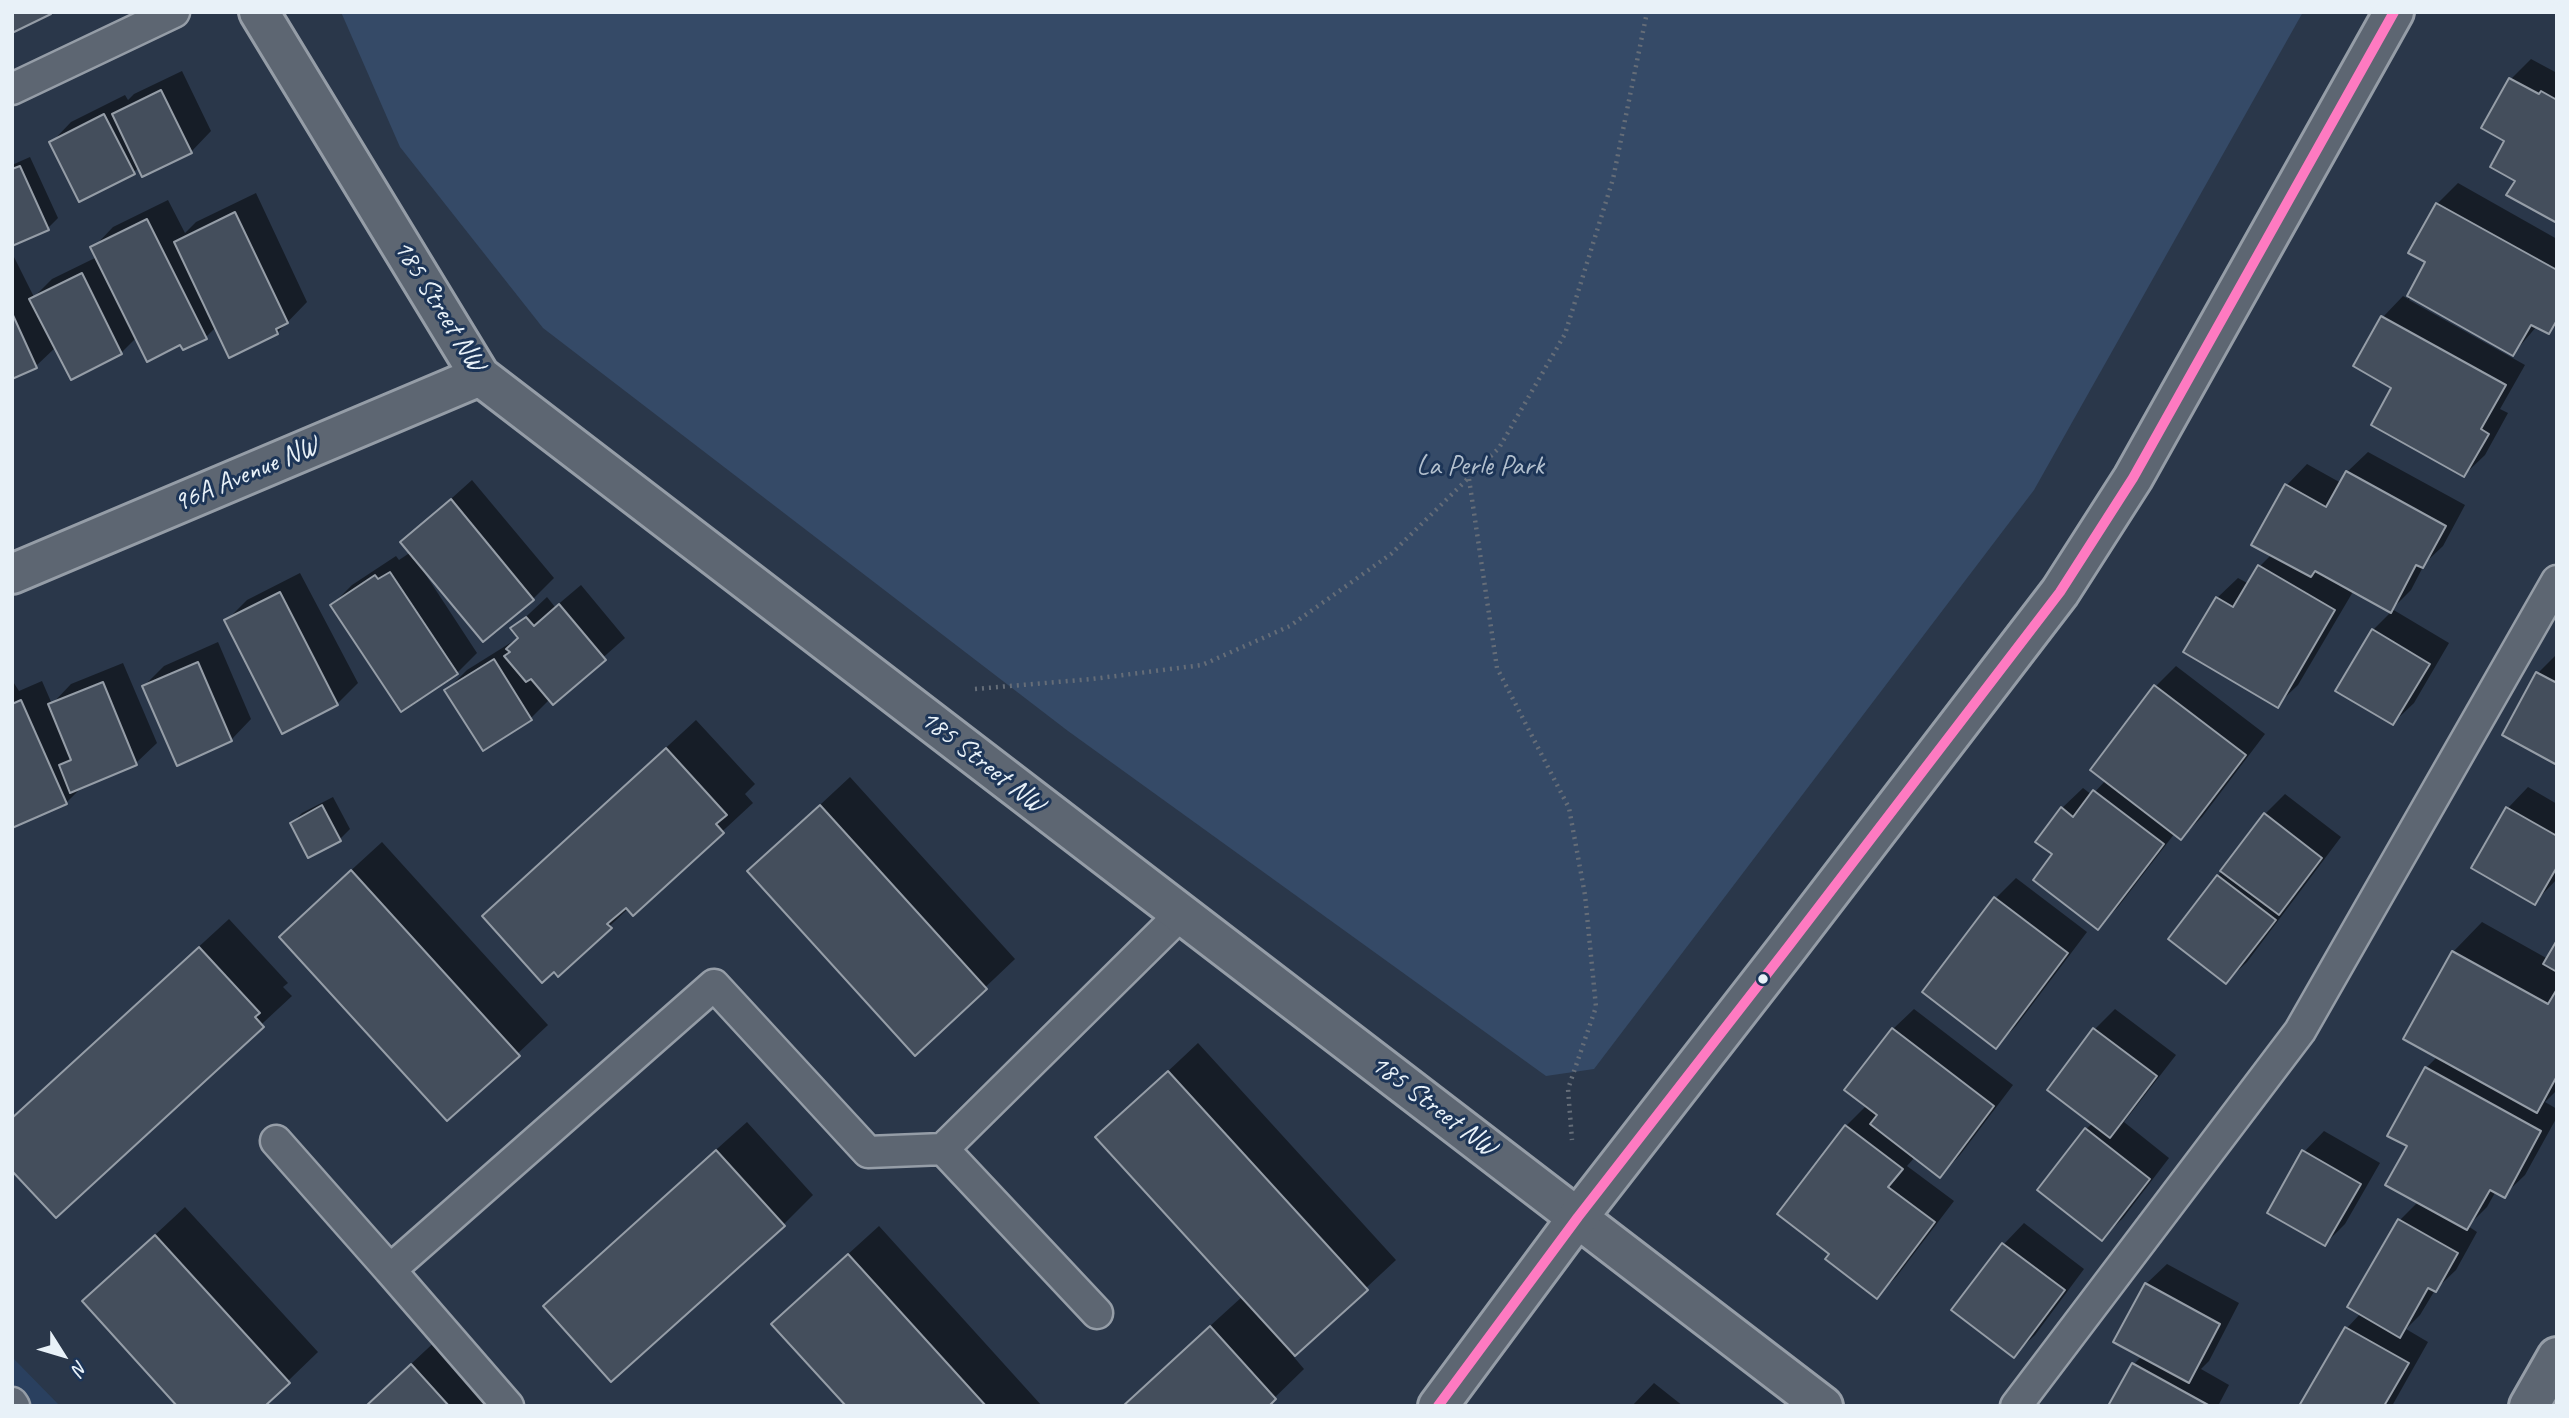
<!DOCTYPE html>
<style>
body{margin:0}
#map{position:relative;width:2569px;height:1418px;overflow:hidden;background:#2a374a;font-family:Caveat,sans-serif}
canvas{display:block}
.frame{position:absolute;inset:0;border:14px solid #e8f1f8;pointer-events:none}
.north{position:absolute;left:28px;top:1320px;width:70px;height:70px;-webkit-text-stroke:5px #1d3557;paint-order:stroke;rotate:127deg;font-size:19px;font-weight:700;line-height:28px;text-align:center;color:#e8f1f8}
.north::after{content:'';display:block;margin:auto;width:24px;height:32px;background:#e8f1f8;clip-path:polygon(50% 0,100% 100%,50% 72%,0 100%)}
</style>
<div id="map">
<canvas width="2569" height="1418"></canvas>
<div class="frame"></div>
<div class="north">N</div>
</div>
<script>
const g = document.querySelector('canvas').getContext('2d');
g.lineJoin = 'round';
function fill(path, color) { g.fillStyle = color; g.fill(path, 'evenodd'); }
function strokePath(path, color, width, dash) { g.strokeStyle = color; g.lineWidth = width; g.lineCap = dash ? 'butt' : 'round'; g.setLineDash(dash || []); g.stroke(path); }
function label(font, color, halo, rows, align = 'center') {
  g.font = font + ' Caveat,sans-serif'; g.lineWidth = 6; g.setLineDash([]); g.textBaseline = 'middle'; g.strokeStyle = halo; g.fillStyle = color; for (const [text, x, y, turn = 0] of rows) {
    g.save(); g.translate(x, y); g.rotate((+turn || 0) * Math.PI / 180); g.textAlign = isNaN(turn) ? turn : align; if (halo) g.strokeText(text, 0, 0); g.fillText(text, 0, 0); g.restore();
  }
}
const built = new Path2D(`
 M12 1357 60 1406H12Z`);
const green = new Path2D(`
 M341 12H2303L2034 490 1594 1069 1546 1076 1068 731 543 328 400 147Z`);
const shadow = new Path2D(`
 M2531 59 2557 73V221L2517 180 2507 140 2511 79Z
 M182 71 211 131 191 152 139 167 134 172 51 143 71 122 125 95 128 100 134 94Z
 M30 157 58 218 48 228 12 244V165Z
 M2458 183 2557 239V324L2549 332 2537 326 2513 354 2411 297 2409 300 2525 365 2500 409 2508 413 2485 455 2464 475 2394 387 2355 366 2383 317 2403 296 2408 299 2428 262 2437 204Z
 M256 193 307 302 277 333 216 327 206 337 181 343 137 337 121 353 56 347 36 366 12 377V253L34 297 52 279 97 257 93 248 113 227 168 200 185 233 196 222Z
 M2368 452 2465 505 2443 546 2425 563 2411 590 2392 609 2449 643 2414 703 2393 723 2373 630 2392 611 2354 590 2298 685 2277 705 2217 598 2238 578 2249 584 2260 566 2272 554 2254 544 2287 485 2307 464 2341 483 2347 472Z
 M472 480 554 578 533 599 483 640 424 567 422 569 477 653 457 673 332 605 352 585 396 556 399 560 411 552 403 542Z
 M300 573 358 683 337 704 226 621 247 600Z
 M581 585 625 638 553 702 550 699 531 718 483 749 446 691 467 670 515 640 516 641 520 637 513 629 547 597 555 607Z
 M218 642 251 719 231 740 144 686 164 666Z
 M2557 654V762L2505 734 2538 673Z
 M123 663 157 743 136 763 84 785 66 803 12 826V680L19 691 42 681 52 704 71 684Z
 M2176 666 2265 734 2202 817 2181 838 2175 833 2118 907 2098 927 2055 854 2062 808 2083 788 2092 795 2106 780 2156 686Z
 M696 720 755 784 745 794 753 803 633 914 629 908 558 974 484 916Z
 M850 777 1015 959 915 1054 749 871Z
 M2528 787 2557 804V879L2534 903 2474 867 2508 808Z
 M2285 794 2341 837 2247 962 2226 982 2170 939 2265 814Z
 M333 797 350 829 340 839 292 823 302 813Z
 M382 842 548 1025 448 1119 311 907Z
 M2016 878 2087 932 2016 1026 1996 1047V898Z
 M229 919 288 983 283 987 292 996 56 1215 12 1118Z
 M2482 922 2548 959 2557 943V1090L2545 1102 2557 1109V1117L2525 1175 2504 1195 2496 1191 2487 1207 2468 1226 2477 1232 2456 1270 2435 1290 2420 1315 2406 1329 2428 1342 2392 1406H2302L2347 1328 2361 1313 2350 1307 2400 1220 2419 1201 2409 1146 2426 1068 2438 1056 2453 952Z
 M1914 1009 2013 1085 1960 1155 1940 1176 1915 1157 1907 1166 1954 1201 1897 1276 1877 1297 1832 1254 1780 1214 1846 1126 1867 1105 1893 1029Z
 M2115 1009 2176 1055 2124 1122 2169 1158 2123 1218 2102 1239 2086 1129 2093 1123 2049 1089 2095 1029Z
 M1198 1043 1396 1260 1293 1356 1304 1369 1266 1406H1122L1243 1296 1098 1137Z
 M747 1122 813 1195 783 1225 545 1306 574 1277Z
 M2324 1131 2380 1163 2345 1224 2325 1244 2304 1152Z
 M185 1207 318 1352 262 1406 84 1301Z
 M2024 1223 2084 1269 2035 1335 2014 1355 1954 1310 2004 1244Z
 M879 1226 1042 1406H848L803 1295Z
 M2167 1264 2239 1303 2209 1361 2201 1369 2229 1385 2218 1406H2110L2134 1364 2142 1356 2146 1284Z
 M441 1336 506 1406H366Z
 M1654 1383 1683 1406H1632Z`);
const building = new Path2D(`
 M12 12H50L51 14 12 33Z
 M2509 78 2539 94 2541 91 2557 100V223L2506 195 2515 181 2490 167 2504 141 2481 128Z
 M161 90 192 153 142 177 112 114Z
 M104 114 135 174 79 202 49 142Z
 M20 166 49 230 12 246V169Z
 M2436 203 2557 270V320L2549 334 2531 325 2513 356 2407 296 2425 262 2408 253Z
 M235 212 288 323 276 329 278 334 229 358 174 242Z
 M147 219 207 339 183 350 180 345 147 362 90 247Z
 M82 273 122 354 71 380 29 299Z
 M12 313 37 368 12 379Z
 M2381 316 2506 385 2481 429 2489 434 2464 477 2371 425 2391 388 2353 366Z
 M2346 471 2446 526 2423 568 2416 565 2391 613 2315 571 2311 577 2251 545 2285 484 2326 507Z
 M451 499 534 600 483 642 400 542Z
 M2258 565 2335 610 2278 708 2183 652 2216 597 2233 607Z
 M390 572 458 674 401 712 330 605 375 575 378 579Z
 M280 592 338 705 282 734 224 620Z
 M559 604 606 660 553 705 531 679 526 682 504 656 510 652 506 649 518 638 510 628 526 617 534 626Z
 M2372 629 2430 664 2393 725 2335 691Z
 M494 659 532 720 483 751 444 690Z
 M198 662 232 741 177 766 142 686Z
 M2536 672 2557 683V765L2502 735Z
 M103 682 137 765 70 793 59 765 71 760 48 704Z
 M2154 685 2246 755 2181 840 2090 770Z
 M21 700 67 804 12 828V704Z
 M666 748 727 815 716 824 724 833 633 916 626 908 607 924 612 928 558 977 554 972 542 983 482 916Z
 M2093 790 2164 844 2098 930 2033 880 2052 854 2035 842 2061 807 2073 817Z
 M322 805 341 841 308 858 290 823Z
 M820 805 987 989 915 1056 747 871Z
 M2506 807 2557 836V867L2535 905 2471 868Z
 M2264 813 2322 858 2279 915 2220 871Z
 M351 870 520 1056 447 1121 279 937Z
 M2217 875 2276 920 2226 984 2168 939Z
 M1994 897 2068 953 1996 1049 1922 992Z
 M2557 940V972L2543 964Z
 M199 947 260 1013 255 1017 264 1027 56 1218 12 1171V1118Z
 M2452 951 2548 1004 2557 989V1076L2537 1113 2403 1039Z
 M1892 1028 1994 1106 1940 1178 1870 1124 1877 1115 1844 1090Z
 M2093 1028 2157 1076 2110 1138 2047 1090Z
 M2425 1067 2541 1131 2505 1198 2490 1190 2467 1230 2385 1185 2407 1146 2387 1136Z
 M1168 1071 1368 1290 1295 1356 1095 1137Z
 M1845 1125 1903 1169 1888 1187 1935 1222 1877 1299 1825 1259 1829 1254 1777 1214Z
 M2085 1128 2150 1179 2102 1241 2037 1190Z
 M716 1150 785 1226 611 1382 543 1306Z
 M2302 1150 2361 1184 2325 1246 2267 1213Z
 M2398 1219 2458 1253 2436 1292 2428 1288 2400 1338 2347 1307Z
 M155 1235 290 1383 265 1406H177L82 1301Z
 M2002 1243 2065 1290 2014 1358 1951 1310Z
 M848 1254 986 1406H846L771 1324Z
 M2145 1283 2220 1324 2189 1383 2113 1342Z
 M1210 1326 1276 1399 1269 1406H1123Z
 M2345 1327 2409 1363 2384 1406H2299Z
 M2132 1363 2210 1406H2108Z
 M411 1364 449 1406H366Z`);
const path = new Path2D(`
 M1469 479 1497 668 1569 808 1585 895 1596 1007 1568 1089 1572 1140
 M975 689 1092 679 1202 665 1290 626 1391 554 1499 448 1565 334 1613 179 1647 12`);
const service = new Path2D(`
 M12 89 174 12
 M276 1141 390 1270 714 985 868 1152 943 1149
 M390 1270 508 1406
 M1097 1313 943 1149 1181 914
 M12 1403 14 1406
 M2016 1406 2300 1031 2557 581`);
const minor = new Path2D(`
 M259 12 480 376 1823 1406
 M12 574 480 376
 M2529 1406 2557 1357`);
const tertiary = new Path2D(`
 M1438 1406 1578 1217 1788 947 2060 592 2133 478 2394 12`);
const bus1 = new Path2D(`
 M1438 1406 1578 1217 1788 947 2060 592 2133 478 2394 12`);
const markers = [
 [1763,979,6,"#e8f1f8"]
];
const streetNames = [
 ["185 Street NW",439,306,58],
 ["96A Avenue NW",246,475,-23],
 ["185 Street NW",982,762,38],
 ["185 Street NW",1433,1106,37]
];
const parkNames = [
 ["La Perle Park",1480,467]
];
fill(built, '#2a405f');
fill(green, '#354a67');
fill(shadow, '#0007');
fill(building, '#444e5c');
strokePath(building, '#959da7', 2);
strokePath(service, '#959da7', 35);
strokePath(minor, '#959da7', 44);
strokePath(tertiary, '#959da7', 44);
strokePath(path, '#656d78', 4.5, [2, 5]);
strokePath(service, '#5d6672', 30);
strokePath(minor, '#5d6672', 38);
strokePath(tertiary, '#5d6672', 38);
strokePath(bus1, '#fe7ac1', 10);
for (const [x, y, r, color] of markers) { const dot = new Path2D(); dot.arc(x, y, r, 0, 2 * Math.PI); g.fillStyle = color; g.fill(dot); strokePath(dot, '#1d3557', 2.5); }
label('28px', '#e8f1f8', '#1d3557', streetNames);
label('28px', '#b3c0ce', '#1d3557', parkNames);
</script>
